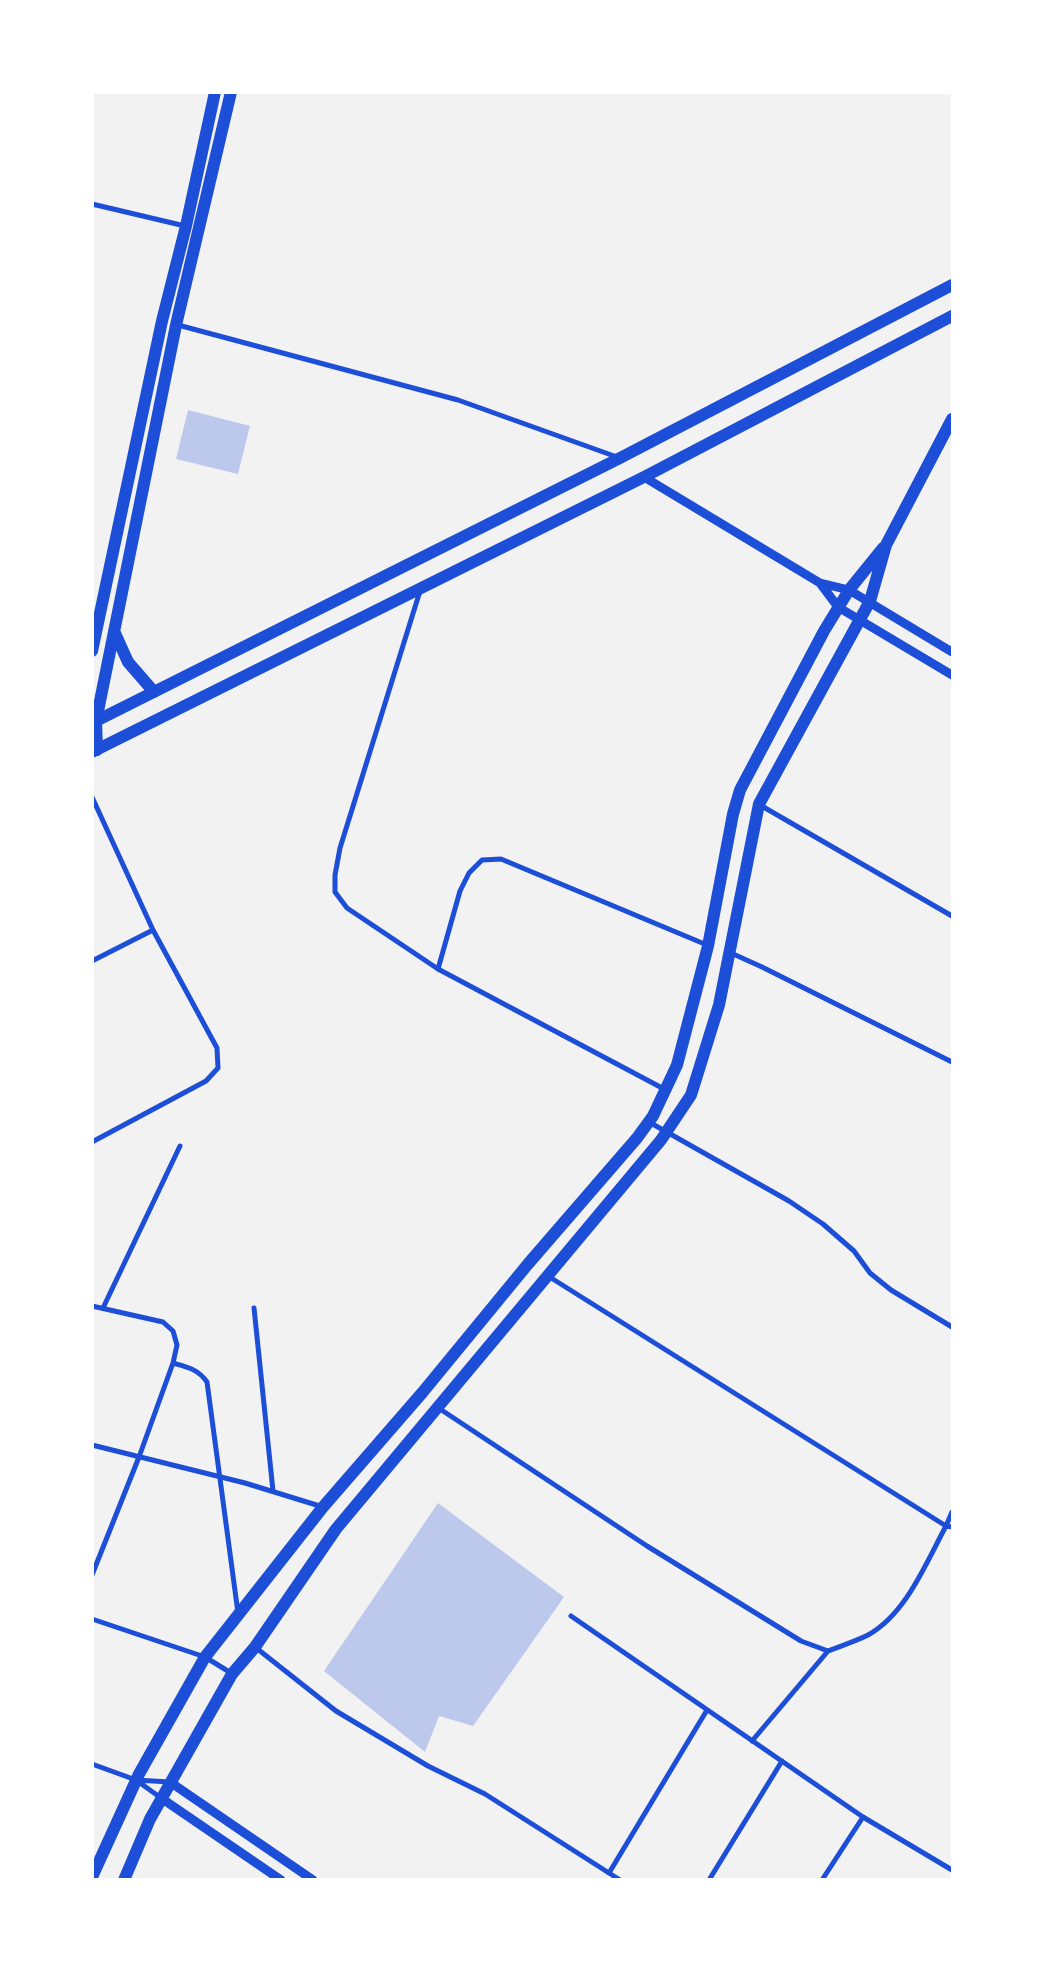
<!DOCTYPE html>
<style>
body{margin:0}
#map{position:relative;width:1045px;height:1972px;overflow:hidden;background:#f2f2f2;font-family:Arial,sans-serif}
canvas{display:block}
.frame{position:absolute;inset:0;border:94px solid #fff;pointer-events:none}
</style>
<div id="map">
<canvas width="1045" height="1972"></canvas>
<div class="frame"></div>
</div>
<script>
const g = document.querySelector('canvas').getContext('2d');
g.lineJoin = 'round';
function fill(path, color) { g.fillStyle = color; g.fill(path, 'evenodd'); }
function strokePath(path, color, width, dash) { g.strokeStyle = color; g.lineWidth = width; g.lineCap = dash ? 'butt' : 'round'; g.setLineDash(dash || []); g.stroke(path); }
const building = new Path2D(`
 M188 410 250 426 238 474 176 459Z
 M438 1503 564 1597 473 1726 439 1716 425 1752 324 1671Z`);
const minor = new Path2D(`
 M92 204 185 226
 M178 325 458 400 617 457
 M420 591 340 848 335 875V892L347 908 438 969 664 1089
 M92 797 153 930 217 1048 218 1068 206 1081 92 1142
 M760 805 952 916
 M731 953 762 967 952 1062
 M92 961 153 930
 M438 969 460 891 469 873 482 860 501 859 707 945
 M649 1122 789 1201 823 1224 854 1251 870 1273 891 1290 952 1327
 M548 1276 946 1526 952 1512
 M92 1306 163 1322 173 1331 177 1345 173 1363 139 1457 92 1575
 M103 1308 180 1146
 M254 1308 273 1491
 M173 1363C187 1367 198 1369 207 1382L238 1613
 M437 1407 647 1546 801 1641 828 1651C841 1646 856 1641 868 1635 906 1614 926 1563 946 1526L952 1527
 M92 1445 245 1483 323 1507
 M571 1616 863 1817 952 1870
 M92 1619 205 1657 231 1673
 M255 1647 336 1711 428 1766 485 1794 620 1880
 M752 1741 828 1651
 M92 1764 136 1780
 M161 1798 136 1780 170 1782
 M609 1873 707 1710
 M709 1880 782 1761
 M822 1880 863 1817`);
const tertiary = new Path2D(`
 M644 477 820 583 849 590 952 652
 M820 583 838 607 952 675
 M170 1782 313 1880
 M161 1798 281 1880`);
const primary = new Path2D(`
 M114 631 128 662 154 692
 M92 651 162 321 186 226 215 92
 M97 750 96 721 176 325 231 92
 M92 1877 139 1774 205 1657 323 1507 422 1393 528 1264 637 1138 653 1116 677 1065 708 946 733 814 740 790 824 631 849 590 883 548
 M124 1880 150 1819 232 1674 255 1647 336 1529 661 1140 691 1095 719 1005 759 804 870 601 886 545 952 419`);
const trunk = new Path2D(`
 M92 723 620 458 952 285
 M92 752 644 477 952 316`);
fill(building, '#bdc9ec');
strokePath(minor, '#1d4ed8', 5);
strokePath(tertiary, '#1d4ed8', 9);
strokePath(primary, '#1d4ed8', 12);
strokePath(trunk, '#1d4ed8', 12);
</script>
